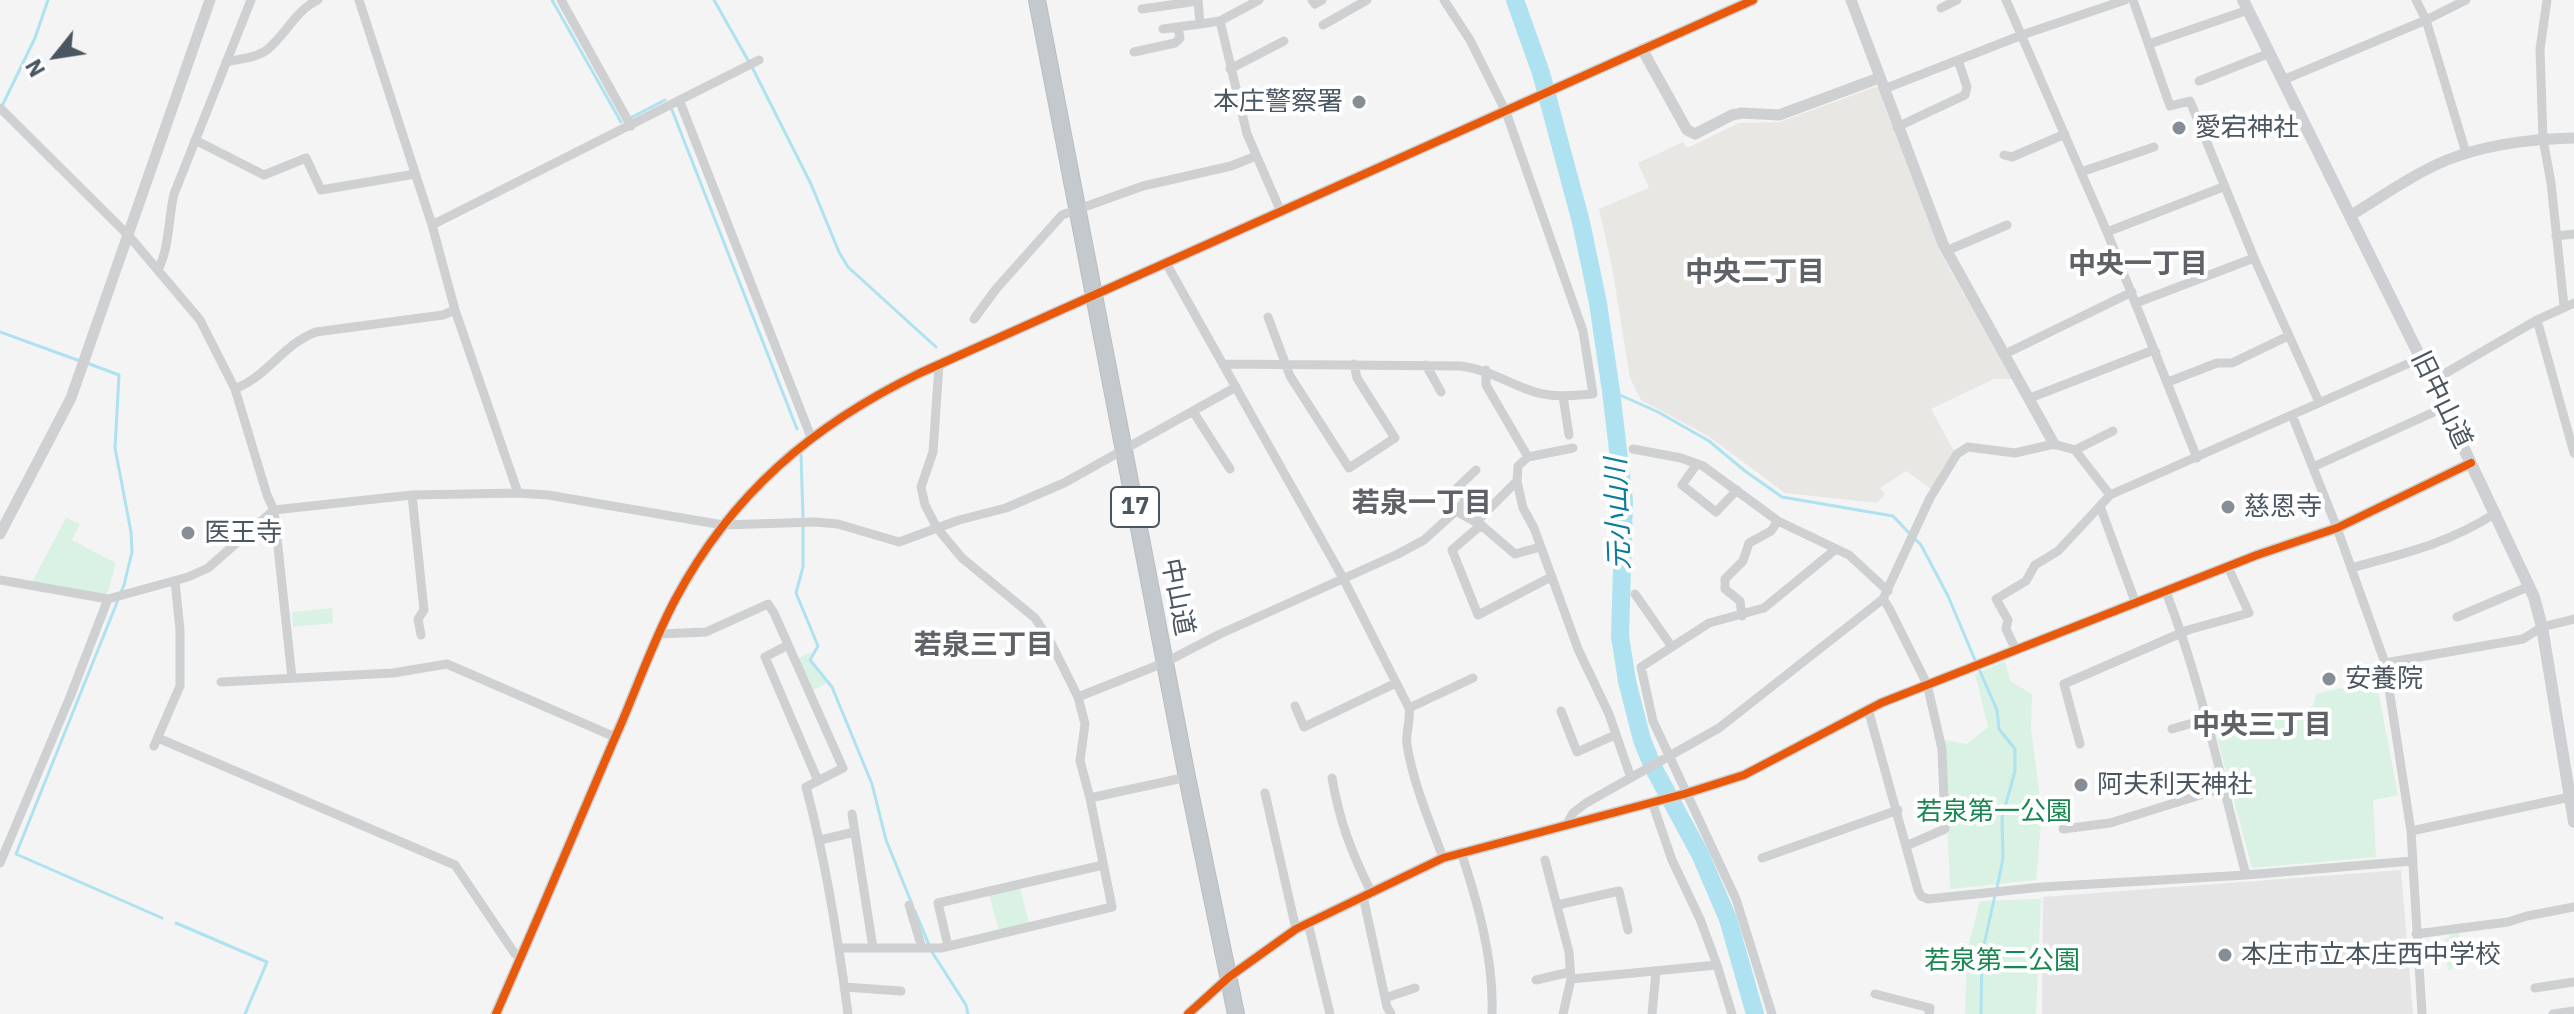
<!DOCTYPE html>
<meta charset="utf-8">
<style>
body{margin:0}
#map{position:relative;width:2574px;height:1014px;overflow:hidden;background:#f4f4f4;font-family:"IBM Plex Sans",sans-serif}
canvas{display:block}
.north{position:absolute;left:16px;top:16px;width:80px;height:80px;-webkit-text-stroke:6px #fff;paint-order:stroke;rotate:240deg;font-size:22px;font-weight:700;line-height:32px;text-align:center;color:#4a5661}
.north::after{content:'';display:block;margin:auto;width:28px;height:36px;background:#4a5661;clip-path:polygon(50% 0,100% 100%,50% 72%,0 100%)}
</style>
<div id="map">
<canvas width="2574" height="1014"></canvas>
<div class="north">N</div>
</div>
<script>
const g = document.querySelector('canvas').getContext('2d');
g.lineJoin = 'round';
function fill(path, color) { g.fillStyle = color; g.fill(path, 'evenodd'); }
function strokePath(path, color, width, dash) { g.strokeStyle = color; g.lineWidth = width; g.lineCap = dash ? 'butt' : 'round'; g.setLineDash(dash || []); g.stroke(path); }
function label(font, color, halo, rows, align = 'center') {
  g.font = font + ' "IBM Plex Sans","Noto Sans JP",sans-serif'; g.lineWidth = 8; g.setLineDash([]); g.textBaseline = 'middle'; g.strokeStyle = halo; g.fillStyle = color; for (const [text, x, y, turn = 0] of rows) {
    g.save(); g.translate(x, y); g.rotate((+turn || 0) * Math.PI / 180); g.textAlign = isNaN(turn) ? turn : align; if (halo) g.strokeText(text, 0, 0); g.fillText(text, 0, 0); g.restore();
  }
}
const commercial = new Path2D(`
 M1875 87 1879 88 1940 252 2012 379H1994L1931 409 1955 453 1931 489 1906 471 1880 488 1885 494 1877 503 1785 493 1708 436 1641 400 1630 378 1612 267 1599 209 1649 188 1638 163 1683 142 1687 148 1739 123 1780 122Z`);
const education = new Path2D(`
 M2401 870 2413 1014H2042L2043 897Z`);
const green = new Path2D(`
 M66 518 80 524 72 540 116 563 108 592 102 596 32 582Z
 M332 608 333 623 293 627 292 612Z
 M812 652 808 660 827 683 812 691 798 658Z
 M2005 661 2010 681 2032 694 2031 729 2042 813 2036 880 1950 889 1944 740 1967 744 1988 727 1975 674Z
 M2376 680 2398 795 2373 800 2376 857 2252 868 2213 722 2313 707 2316 694Z
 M1020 888 1029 923 999 931 989 895Z
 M2041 899 2036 1014H1965L1967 951 1980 901Z
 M2459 933 2462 967 2448 970 2445 939 2449 938V935Z`);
const stream = new Path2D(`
 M552 0 621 122
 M714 0 749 62
 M753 69 811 184 839 252 848 267 936 347
 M2 106 35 38 48 0
 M672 110 797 429
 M632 117 665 100
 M0 332 80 361
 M87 363 119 375 115 448 131 532 132 552 124 585 16 854 162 918
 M1611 391 1658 412 1709 441 1745 471 1782 497 1893 516 1909 533
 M801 455 803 517
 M803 527V567L796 593 818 646 810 660 832 687 872 784 886 840 912 904
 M1915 539 1921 545 1948 596 1975 660
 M1978 667 1997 710 1999 729 2015 749V771L2002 818 2003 858 1997 888
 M915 911 929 945
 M176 923 267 962 245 1014
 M932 952 966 1005 968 1014
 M1981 1014 1982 954 1995 895`);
const river = new Path2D(`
 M1515 0 1541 73 1581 222 1598 303 1611 391 1624 501 1620 636 1627 681 1642 740 1653 767 1700 854 1728 919 1755 1014`);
const minor = new Path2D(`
 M359 0 432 225 455 310 518 493
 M561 0 631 126
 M1198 0 1200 24 1220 21 1247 134 1281 212
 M1312 0 1315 4 1322 0
 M2006 0 2107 232 2197 458
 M2133 0 2170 106 2190 101 2254 258 2319 402
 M2416 0 2426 20 2466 153
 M2547 0 2540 49 2543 139 2551 183 2564 306
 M1941 8 1957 0
 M1142 9 1198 1
 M1220 21 1259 0
 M1323 25 1367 0
 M1163 29 1200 24
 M2149 44 2248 10
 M1134 52 1175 43 1180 38 1178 28
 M226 62C239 59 257 58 268 49 286 34 296 10 318 0
 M1230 69 1284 41
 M2283 80 2426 20 2466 0
 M2199 81 2270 53
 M1884 89 2022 35 2125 0
 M680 102 811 437
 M0 108 129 236 200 320 235 389 267 495 274 510 292 678
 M1897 127 1965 95 1967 87 1958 60
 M195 140 264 175 306 158 321 190 415 174
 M2004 155 2012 157 2065 134
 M2081 172 2154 147
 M432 225 759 60
 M2107 232 2223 187
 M2556 236 2574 234
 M1946 251 2007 225
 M1166 263 1343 578 1409 708C1411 721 1405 733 1407 745 1413 783 1430 822 1443 858
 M158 270C170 246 168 219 174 194L251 0
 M2136 303 2254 258
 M1268 317 1290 376 1349 468 1395 438 1357 378 1354 364
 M974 319 996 289 1062 215 1143 186 1231 166 1256 156
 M2537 320 2574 453
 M2005 354 2132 292
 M1223 364 1461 366C1489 370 1504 381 1529 390 1550 398 1571 396 1593 394L1583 331 1506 112 1470 40 1444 0
 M1426 365 1441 392
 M1486 370V385L1528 457 1518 466 1517 481 1523 508 1534 528 1578 649 1609 714 1631 778
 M2432 381 2537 320 2574 303
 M2168 382 2217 363H2232L2288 336
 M235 389C269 375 282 345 316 332L443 315 455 310
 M1563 396 1569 435
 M2030 398 2151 351 2156 352
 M1194 413 1230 469
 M2292 415 2337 528 2385 663 2411 831 2422 1014
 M1633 449 1681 458 1703 466 1778 521 1849 555 1888 591
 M2075 450 2113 431
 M1528 457 1573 448
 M1697 464 1682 485 1716 512 1737 490
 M2313 467 2445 407
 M412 495 424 610 418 619 421 635
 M1456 511 1466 500 1457 488 1476 470
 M1476 522 1517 481
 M1540 547 1515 554 1481 525 1452 550 1478 615 1551 577
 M2351 568C2406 553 2447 544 2496 513
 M0 580 108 599 188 577 208 568 274 510 412 495 518 493 548 495 723 525 815 522 838 524 899 542 959 520 1006 508 1064 483 1236 387
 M2166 592C2202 684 2221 781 2246 875
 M1635 594 1672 647
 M1883 599 1889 608 1927 684 1942 749 1945 829 1906 846
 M2136 604 2100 506 2110 495 2421 358
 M1742 616 1740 601 1725 589V579L1743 561 1749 543 1771 531 1778 521
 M2457 617 2530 586
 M659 634 706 632 768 604 774 613 843 768 806 787C826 861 838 937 848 1014
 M788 645 765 657 818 781
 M2015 648 2006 629 2008 620 1996 599 2026 581 2035 565 2058 551 2100 506
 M2385 663 2523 639 2542 627 2574 619
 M221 682 393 673 447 664 615 737
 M1078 697 1166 662 1220 634 1396 555 1424 540 1456 511 1481 525
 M1295 706 1304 727 1396 683
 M1409 708 1473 678
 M1868 709 1918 890 1921 896 1928 899 2042 887 2246 875 2412 861
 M1561 711 1577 752 1615 735
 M2172 729 2206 719
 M158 738 455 865 515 954 521 957
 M2080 744 2064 684 2188 630 2249 613 2228 567
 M154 746 180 686V630L175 581
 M1332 778C1340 823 1351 851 1371 892
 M1265 793 1296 929
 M1090 798 1187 777
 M1652 802 1672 860 1700 919 1717 965 1732 1014
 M852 814 873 948
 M1567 824 1573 813 1586 803 1719 728 1883 599 1930 498 1957 454 1968 447 2015 453 2054 444 2075 450 2110 495
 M2063 829 2110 823 2223 788
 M2411 831 2570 797
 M820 840 855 832
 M1461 852C1478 903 1494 960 1492 1014
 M1762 858 1898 810
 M1545 860 1569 952 1571 979 1563 1014
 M0 863 70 697 108 599
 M1363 896 1387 1007 1391 1014
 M909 905 922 948
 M1557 905 1619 891 1628 930
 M1308 923 1330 1014
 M2416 934 2508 922 2527 916 2574 907
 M948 946 938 903 1103 865
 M839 948H941L1112 907 1090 798 1080 761 1085 724 1078 697 1049 639 1035 618 962 558 937 528 925 505 921 487 933 452 939 365
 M1571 979 1717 965
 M1536 980 1570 972
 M844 987 901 991
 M2535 988 2574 982
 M1875 994 1930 1008 1929 1014
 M1385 998 1415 988
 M1652 1014 1656 972
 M1772 1014 1736 899 1653 721 1641 667 1709 623 1764 608 1836 549
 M2553 1014 2574 1011`);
const tertiary = new Path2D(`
 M1851 0 1943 244 2054 444
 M1642 49 1687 130 1695 134 1732 115 1742 113 1779 115 1879 78
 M2350 216C2381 197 2413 174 2447 160 2487 144 2531 139 2574 138
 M0 534 71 398 210 0
 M496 1014C536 923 575 831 614 740 635 694 651 645 675 600 732 493 813 425 920 373L1753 0
 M1188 1014 1229 977 1296 929 1443 858 1684 794 1744 775 1881 703 2257 555 2337 528 2471 463`);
const secondary = new Path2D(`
 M2243 0 2432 381 2534 597 2542 627 2574 822`);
const trunk = new Path2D(`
 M1037 0 1187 777 1236 1014`);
const cycleway = new Path2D(`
 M496 1014C536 923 575 831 614 740 635 694 651 645 675 600 732 493 813 425 920 373L1753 0
 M1188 1014 1229 977 1296 929 1443 858 1684 794 1744 775 1881 703 2257 555 2337 528 2471 463`);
const markers = [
 [1359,102,8,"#868d94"],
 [2179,128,8,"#868d94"],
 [2228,507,8,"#868d94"],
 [188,533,8,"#868d94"],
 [2329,679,8,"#868d94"],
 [2081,785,8,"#868d94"],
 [2225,955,8,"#868d94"]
];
const shields = [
 [1135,507,48]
];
const shieldNames = [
 ["17",1135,507]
];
const poiNames = [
 ["本庄警察署",1343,102,"right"],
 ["愛宕神社",2195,128],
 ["慈恩寺",2244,507],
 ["医王寺",204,533],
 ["安養院",2345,679],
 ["阿夫利天神社",2097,785],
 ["本庄市立本庄西中学校",2241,955]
];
const streetNames = [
 ["旧中山道",2441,400,64],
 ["中山道",1177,597,79]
];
const parkNames = [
 ["若泉第一公園",1994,812],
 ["若泉第二公園",2002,961]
];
const neighbourhoodNames = [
 ["中央一丁目",2138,265],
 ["中央二丁目",1755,273],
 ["若泉一丁目",1422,504],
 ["若泉三丁目",984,646],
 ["中央三丁目",2262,726]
];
const waterNames = [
 ["元小山川",1619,514,-92]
];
fill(commercial, '#e8e7e3');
fill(education, '#e6e5e6');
fill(green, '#d9f2e3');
strokePath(stream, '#aee2f0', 3);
strokePath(river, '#aee2f0', 18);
strokePath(trunk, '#b9bec3', 18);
strokePath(minor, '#ced0d2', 9);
strokePath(tertiary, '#ced0d2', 11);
strokePath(secondary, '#ced0d4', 12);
strokePath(trunk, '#c4c9cd', 16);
strokePath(cycleway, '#e8590c', 8);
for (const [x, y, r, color] of markers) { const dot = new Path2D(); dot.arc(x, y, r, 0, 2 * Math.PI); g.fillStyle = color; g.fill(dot); strokePath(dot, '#fff', 3); }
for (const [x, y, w] of shields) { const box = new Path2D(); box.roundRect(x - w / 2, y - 20, w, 40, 6); g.fillStyle = '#fff'; g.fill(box); strokePath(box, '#4a5661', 2); }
label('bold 24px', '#4a5661', null, shieldNames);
label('26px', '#4a5661', '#fff', poiNames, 'left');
label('26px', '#4a5661', '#fff', streetNames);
label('26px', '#17864f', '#fff', parkNames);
label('bold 28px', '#5f6368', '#fff', neighbourhoodNames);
label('italic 28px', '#0c7c9b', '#fff', waterNames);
</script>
